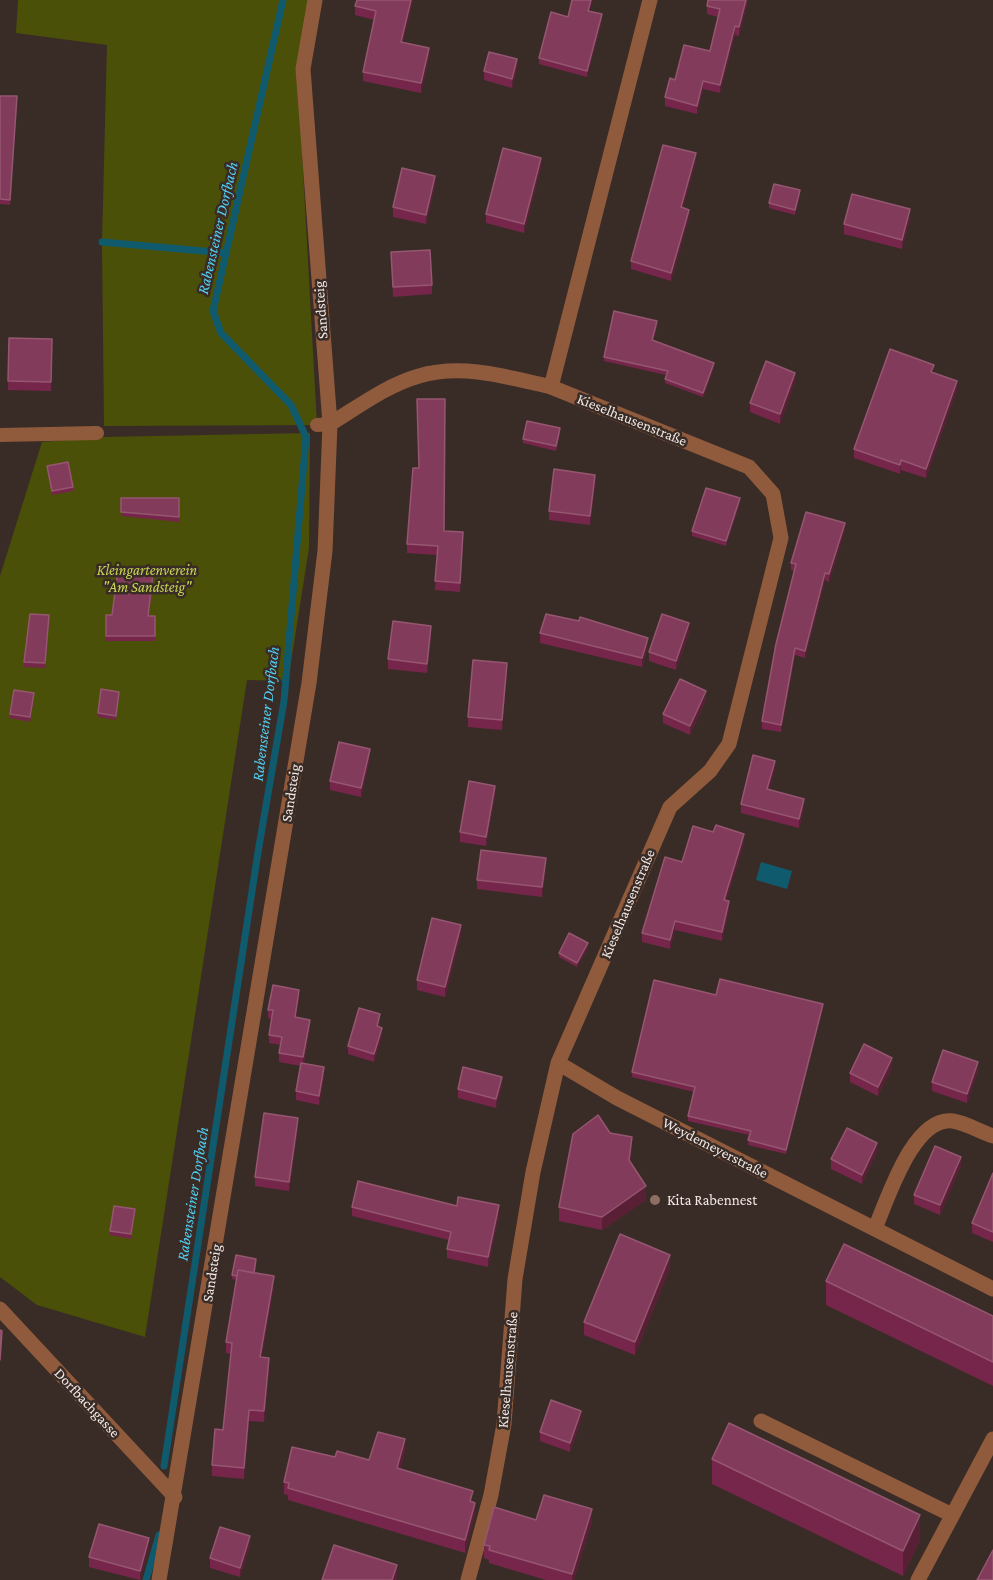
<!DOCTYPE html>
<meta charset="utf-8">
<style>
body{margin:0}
canvas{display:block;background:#392b26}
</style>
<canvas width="993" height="1580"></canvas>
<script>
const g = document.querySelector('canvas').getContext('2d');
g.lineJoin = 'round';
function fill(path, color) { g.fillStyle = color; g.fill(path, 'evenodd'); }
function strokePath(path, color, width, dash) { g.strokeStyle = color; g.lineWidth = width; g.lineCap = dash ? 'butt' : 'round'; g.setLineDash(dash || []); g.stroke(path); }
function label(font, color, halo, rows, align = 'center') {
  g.font = font + ' "Crimson Pro",serif'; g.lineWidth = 5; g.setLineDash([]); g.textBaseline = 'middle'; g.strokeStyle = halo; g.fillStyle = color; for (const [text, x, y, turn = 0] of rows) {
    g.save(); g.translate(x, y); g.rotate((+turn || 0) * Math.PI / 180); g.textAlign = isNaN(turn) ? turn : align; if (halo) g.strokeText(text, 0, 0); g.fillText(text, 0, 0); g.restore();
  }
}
const green = new Path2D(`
 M18 0H311L298 79 317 425 104 426 102 242 107 45 16 33Z
 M310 433 309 548 288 681 247 680 145 1337 37 1305 0 1277V576L42 442 104 437Z`);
const water = new Path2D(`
 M761 862 792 871 787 889 756 880Z`);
const stream = new Path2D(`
 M102 242 226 253
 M164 1466 258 852 284 701 306 437 291 405 221 333 213 311 283 0
 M146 1580 159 1535`);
const service = new Path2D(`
 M317 425 330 424
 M0 435 97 433`);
const minor = new Path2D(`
 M330 424C358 407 387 385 419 376 462 363 508 377 551 387
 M558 1063 617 1098 993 1289
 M875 1228C888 1199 913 1116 953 1121 966 1123 981 1132 993 1136
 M0 1309 175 1497
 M761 1421 952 1515
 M159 1580 309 683 325 551 330 424 303 69 315 0
 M468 1580 491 1495 504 1424 515 1279 533 1172 558 1063 670 807 710 771 729 744 781 538 773 494 749 467 551 387 650 0
 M918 1580 993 1439`);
const wall = new Path2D(`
 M413 0 403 42 429 57 421 93 363 81V72L375 20 355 15V6Z
 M708 0H748L739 36 735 35 720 93 703 89 697 114 665 106V97L675 80 710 51 718 17 707 14V6Z
 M590 11 602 20 587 77 539 64V58L568 17Z
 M517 68 512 88 484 80V71Z
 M0 96H17L10 205 0 204Z
 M696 161 683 208 689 218 671 281 631 269V261Z
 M541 167 524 233 486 223V214Z
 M435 185 426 224 393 217V207Z
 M800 195 795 215 769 208V203Z
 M910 219 902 249 844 234V224Z
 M391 252 432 285V294L393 297Z
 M657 326 653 341 714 368 703 397 665 383 666 375 604 361V357Z
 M9 338 52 339 51 391 8 390Z
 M934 373 957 390 926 478 901 470 900 474 854 458V449Z
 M795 382 780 424 750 412V403Z
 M560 433 556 451 523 443V439Z
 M47 466 73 487V491L52 495Z
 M595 484 590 525 549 520V511Z
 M121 498H179V522L121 516Z
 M740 503 726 546 692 536V531Z
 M845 530 829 582 825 580 805 658 795 655 781 732 762 729V721L794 571 791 570V563Z
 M444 531 463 541 460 592 435 590 437 555 407 553V544Z
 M153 578 149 616H155V641H106V615H112Z
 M49 620 45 668 24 667V662Z
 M540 633 648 647 642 667 540 643Z
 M689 633 676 670 649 661V652Z
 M431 635 427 673 388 669V659Z
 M507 672 502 730 468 727V717Z
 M119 697 116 720 98 717V713Z
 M34 698 30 722 10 718V714Z
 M706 700 690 735 663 723V714Z
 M370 758 361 797 330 790V781Z
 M775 770 769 790 804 808 799 828 741 813V804Z
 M495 795 486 846 460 842V832Z
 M744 843 726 901 729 910 722 941 675 930 670 949 642 942V933L682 862Z
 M546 867 542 897 477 889V880Z
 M461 935 445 997 417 990V980Z
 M588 948 577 967 559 957V953Z
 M716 995 823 1008 786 1154 748 1145 749 1135 688 1121V1116L694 1092 632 1077V1072Z
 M299 999 296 1017 310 1028 304 1063 324 1077 319 1105 296 1100V1091L301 1066 279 1062V1053L281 1045 269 1043V1035L271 1019 268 1018V1010Z
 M380 1022 379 1027 382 1036 374 1062 348 1054V1046Z
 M892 1067 878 1096 850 1082V1073Z
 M978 1071 967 1103 932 1091V1082Z
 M502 1086 496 1108 458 1098V1089Z
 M298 1127 289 1191 255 1186V1177Z
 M610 1133 632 1150 630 1162 646 1200 602 1230 559 1221V1207Z
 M877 1152 862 1184 831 1169V1159Z
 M961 1166 940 1215 914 1204V1195Z
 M993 1173V1242L972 1233V1223Z
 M457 1206 499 1215 488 1267 447 1258V1249L449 1240 352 1216V1207Z
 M135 1214 131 1239 110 1235V1231Z
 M256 1263 255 1273 274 1287 261 1358 269 1369 264 1422 249 1421 244 1479 212 1476V1465L223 1430 231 1354 226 1353V1342L237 1280 232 1279V1275Z
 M670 1268 635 1355 584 1335V1322Z
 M826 1281 993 1316V1386L826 1305Z
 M581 1420 570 1452 540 1441V1432Z
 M405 1452 400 1469 473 1502 475 1515 465 1553 288 1500V1495L284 1494V1482L335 1457 369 1460Z
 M712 1459 920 1540 903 1576 712 1484Z
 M536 1520 592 1522 574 1580H546L489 1563V1560L484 1558V1545Z
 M250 1546 240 1577 210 1568V1558Z
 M149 1547 140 1580 89 1567V1557Z`);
const shadedWall = new Path2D(`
 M411 0H413L401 51V42Z
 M591 0H593L588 17V11Z
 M746 0H748L739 36V27Z
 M602 14V20L587 77V71Z
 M735 26V35L720 93V85Z
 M429 48V57L421 93V83Z
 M517 59V68L512 88V79Z
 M703 81V89L697 114V106Z
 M696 153V161L681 215V207Z
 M541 158V167L524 233V224Z
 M435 176V185L426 224V215Z
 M800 190V195L795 215V210Z
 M910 209V219L902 249V240Z
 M689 210V218L671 281V273Z
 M714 363V368L703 397V393Z
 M795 373V382L780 424V414Z
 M957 381V390L926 478V469Z
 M901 460V470L900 474V465Z
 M595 475V484L590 525V516Z
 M740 498V503L726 546V541Z
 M845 523V530L829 582V574Z
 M825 573V580L805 658V651Z
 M689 623V633L676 670V661Z
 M431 626V635L427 673V664Z
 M648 638V647L642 667V658Z
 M795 648V655L781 732V725Z
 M507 663V672L502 730V720Z
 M706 691V700L690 735V726Z
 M370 749V758L361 797V788Z
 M775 761V770L767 798V789Z
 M495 786V795L486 846V837Z
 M804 799V808L799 828V819Z
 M744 834V843L724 909V900Z
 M546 858V867L542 897V887Z
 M729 901V910L722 941V932Z
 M675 921V930L670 949V940Z
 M461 925V935L445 997V987Z
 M588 943V948L577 967V963Z
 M299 990V999L295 1026V1017Z
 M823 1004V1008L786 1154V1150Z
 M380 1014V1022L377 1034V1026Z
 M310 1020V1028L303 1066V1057Z
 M382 1028V1036L374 1062V1054Z
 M892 1058V1067L878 1096V1087Z
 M978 1062V1071L967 1103V1094Z
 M324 1067V1077L319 1105V1096Z
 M502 1077V1086L496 1108V1099Z
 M298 1118V1127L289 1191V1182Z
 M632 1137V1150L629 1174V1160Z
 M877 1143V1152L862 1184V1175Z
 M961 1157V1166L940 1215V1205Z
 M646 1186V1200L602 1230V1217Z
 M499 1205V1215L488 1267V1257Z
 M670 1255V1268L635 1355V1342Z
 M274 1276V1287L260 1368V1357Z
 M269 1358V1369L264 1422V1411Z
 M249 1410V1421L244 1479V1468Z
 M581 1411V1420L570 1452V1443Z
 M405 1439V1452L397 1481V1468Z
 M475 1503V1515L465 1553V1540Z
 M592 1509V1522L574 1580H572V1574Z
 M920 1515V1540L903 1576V1551Z
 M250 1536V1546L240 1577V1568Z
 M149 1538V1547L140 1580V1571Z
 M397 1565V1580H392Z`);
const building = new Path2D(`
 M357 0H411L401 42 429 48 421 83 363 72 376 11 355 6Z
 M572 0H591L588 11 602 14 587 71 539 58 551 12 568 17Z
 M708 0H746L739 27 735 26 720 85 703 81 697 106 665 97 670 78 675 80 684 45 710 51 720 9 707 6Z
 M489 52 517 59 512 79 484 71Z
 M0 96H17L10 200 0 199Z
 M663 145 696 153 681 207 689 210 671 273 631 261Z
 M503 148 541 158 524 224 486 214Z
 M402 168 435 176 426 215 393 207Z
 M774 184 800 190 795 210 769 203Z
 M852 194 910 209 902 240 844 224Z
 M430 250 432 285 393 287 391 252Z
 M614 311 657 321 652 340 714 363 703 393 665 379 668 371 604 357Z
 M9 338 52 339 51 382 8 381Z
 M890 349 934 365 931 372 957 381 926 469 901 460 900 465 854 449Z
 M766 361 795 373 780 414 750 403Z
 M417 399H445L444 531 463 532 460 583 435 581 438 546 407 544 413 468H419Z
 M527 421 560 428 556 446 523 439Z
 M68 462 73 487 52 491 47 466Z
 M554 469 595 475 590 516 549 511Z
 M706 488 740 498 726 541 692 531Z
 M121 498H179V517L121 512Z
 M806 512 845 523 829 574 825 573 805 651 795 648 781 725 762 721 776 644 796 564 791 563Z
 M118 569 153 573 148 616H155V636H106V615H112Z
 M30 614 49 615 45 663 24 662Z
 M546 614 579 621 580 617 648 638 642 658 540 633Z
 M662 614 689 623 676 661 649 652Z
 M393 621 431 626 427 664 388 659Z
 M473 660 507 663 502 720 468 717Z
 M680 679 706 691 690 726 663 714Z
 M101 689 119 692 116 716 98 713Z
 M14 690 34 693 30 717 10 714Z
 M339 742 370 749 361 788 330 781Z
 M753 755 775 761 767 789 804 799 799 819 741 804Z
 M469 781 495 786 486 837 460 832Z
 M716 825 744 834 724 900 729 901 722 932 675 921 670 940 642 933 665 857 682 862 693 826 713 832Z
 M481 850 546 858 542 887 477 880Z
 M432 918 461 925 445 987 417 980Z
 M569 933 588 943 577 963 559 953Z
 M720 979 823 1004 786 1150 748 1140 751 1131 688 1116 695 1087 632 1072 654 980 716 995Z
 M273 985 299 990 295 1017 310 1020 303 1057 279 1053 282 1037 269 1035 273 1010H268Z
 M359 1008 380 1014 377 1026 382 1028 374 1054 348 1046Z
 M864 1044 892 1058 878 1087 850 1073Z
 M943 1050 978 1062 967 1094 932 1082Z
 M301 1063 324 1067 319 1096 296 1091Z
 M463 1067 502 1077 496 1099 458 1089Z
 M264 1113 298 1118 289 1182 255 1177Z
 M598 1115 610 1133 632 1137 629 1160 646 1186 602 1217 559 1207 573 1134Z
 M847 1128 877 1143 862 1175 831 1159Z
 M935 1146 961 1157 940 1205 914 1195Z
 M993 1173V1232L972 1223Z
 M358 1181 457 1206 458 1197 499 1205 488 1257 447 1249 451 1232 352 1207Z
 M114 1206 135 1209 131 1234 110 1231Z
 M620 1234 670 1255 635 1342 584 1322Z
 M844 1244 993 1316V1362L826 1281Z
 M236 1255 256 1259 254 1273 238 1270 237 1276 232 1275Z
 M238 1270 274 1276 260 1357 269 1358 264 1411 249 1410 244 1468 212 1465 215 1429 223 1430 232 1343 226 1342Z
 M0 1330 2 1331 0 1360Z
 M551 1400 581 1411 570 1443 540 1432Z
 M729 1423 920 1515 903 1551 712 1459Z
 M378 1432 405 1439 397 1468 473 1491 470 1501 475 1503 465 1540 288 1488 289 1483 284 1482 292 1447 335 1457 337 1451 369 1460Z
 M544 1495 592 1509 572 1574 489 1550 490 1546 484 1545 494 1507 536 1520Z
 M99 1524 149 1538 140 1571 89 1557Z
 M220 1527 250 1536 240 1568 210 1558Z
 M334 1545 397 1565 392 1580H322Z
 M993 1550V1580H977Z`);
const markers = [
 [655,1200,6,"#8d6e63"]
];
const streetNames = [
 ["Sandsteig",321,310,-94],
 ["Kieselhausenstraße",632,420,22],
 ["Sandsteig",291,793,-81],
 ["Kieselhausenstraße",628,904,-67],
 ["Weydemeyerstraße",715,1148,27],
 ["Sandsteig",212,1273,-81],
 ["Kieselhausenstraße",508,1370,-85],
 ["Dorfbachgasse",87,1403,47]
];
const parkNames = [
 ["Kleingartenverein",147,570],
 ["\"Am Sandsteig\"",147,587]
];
const poiNames = [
 ["Kita Rabennest",667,1200]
];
const waterNames = [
 ["Rabensteiner Dorfbach",218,228,-77],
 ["Rabensteiner Dorfbach",266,714,-83],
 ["Rabensteiner Dorfbach",193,1194,-81]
];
fill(green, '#4a5007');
fill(water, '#105a6e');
strokePath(stream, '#105a6e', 7);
strokePath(service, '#905b3c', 14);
strokePath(minor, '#905b3c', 15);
fill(wall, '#76264b');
fill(shadedWall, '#581f35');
fill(building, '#833b5b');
strokePath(building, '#955670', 1.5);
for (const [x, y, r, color] of markers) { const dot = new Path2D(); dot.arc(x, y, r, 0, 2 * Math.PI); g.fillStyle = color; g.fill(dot); strokePath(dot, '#392b26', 2); }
label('15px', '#f1e8e4', '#392b26', streetNames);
label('italic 15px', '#c8d553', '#392b26', parkNames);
label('15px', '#f1e8e4', '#392b26', poiNames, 'left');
label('italic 16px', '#50d1f6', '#392b26', waterNames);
</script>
